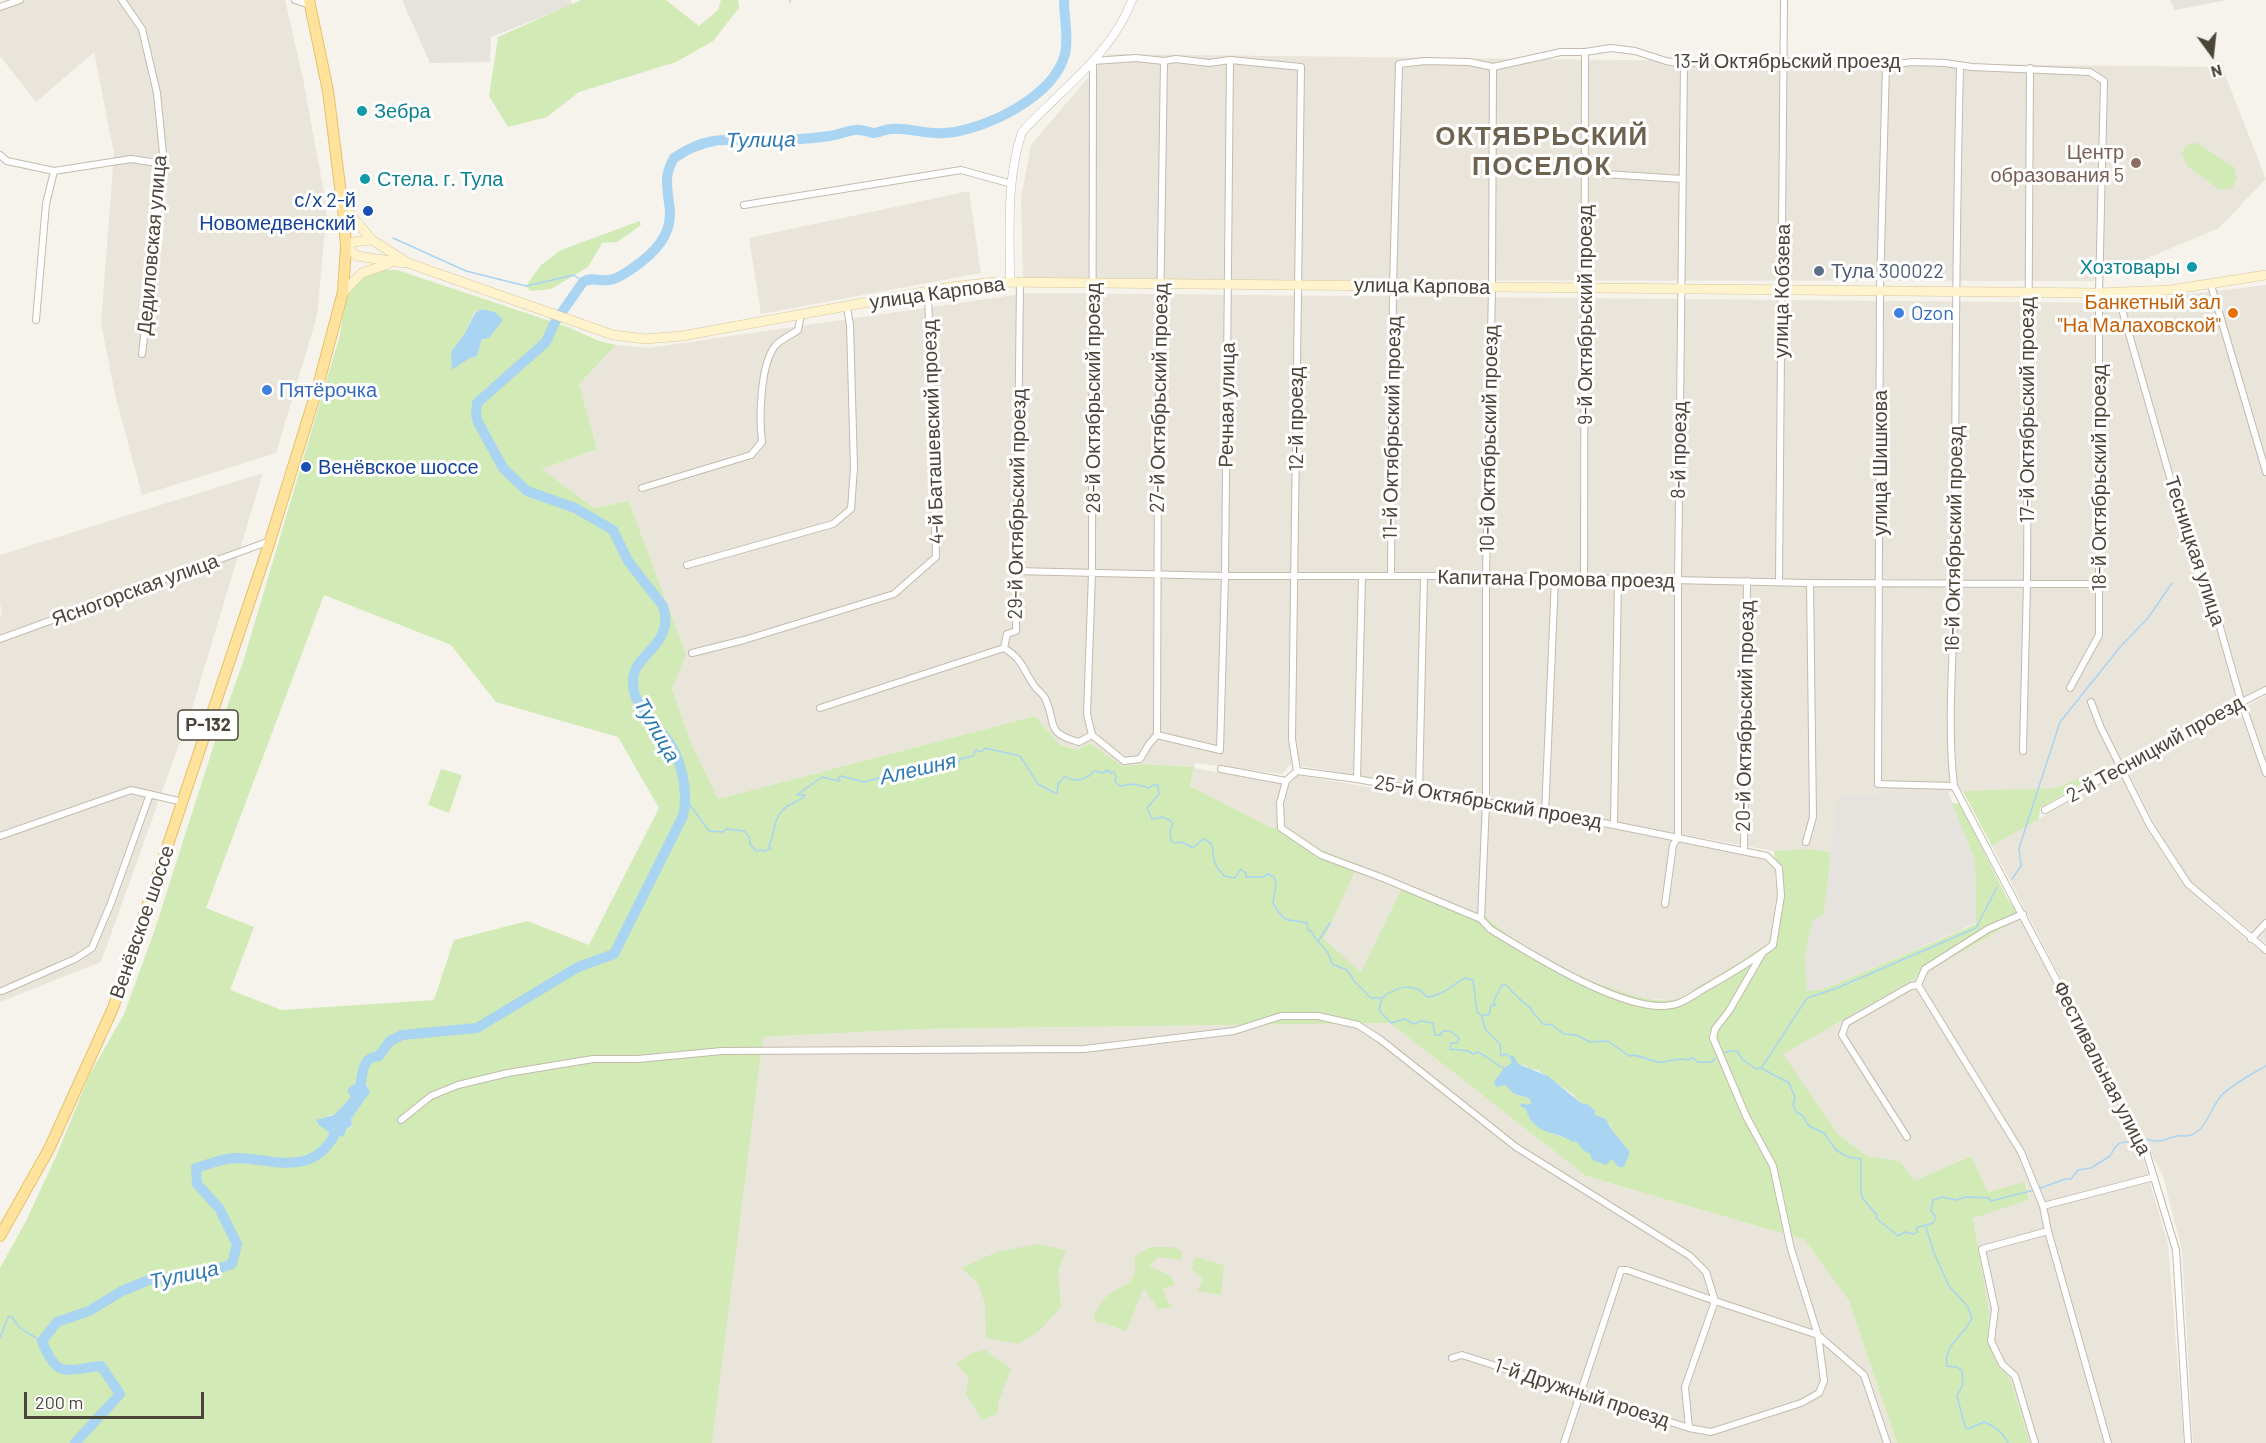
<!DOCTYPE html>
<meta charset="utf-8">
<style>
body{margin:0}
#map{position:relative;width:2266px;height:1443px;overflow:hidden;background:#f6f3ec;font-family:Barlow,sans-serif}
canvas{display:block}
.north{position:absolute;left:2182px;top:24px;width:60px;height:60px;-webkit-text-stroke:4px #fff;paint-order:stroke;rotate:165deg;font-size:16px;font-weight:700;line-height:24px;text-align:center;color:#4b4439}
.north::after{content:'';display:block;margin:auto;width:21px;height:27px;background:#4b4439;clip-path:polygon(50% 0,100% 100%,50% 72%,0 100%)}
.scale{position:absolute;left:24px;top:1392px;width:180px;height:27px;box-sizing:border-box;border:3px solid #4b4439;border-top:0;padding-left:8px;font-size:18px;line-height:21px;white-space:nowrap;color:#4b4439;-webkit-text-stroke:4px #fff;paint-order:stroke}
</style>
<div id="map">
<canvas width="2266" height="1443"></canvas>
<div class="north">N</div>
<div class="scale">200 m</div>
</div>
<script>
const g = document.querySelector('canvas').getContext('2d');
g.lineJoin = 'round';
function fill(path, color) { g.fillStyle = color; g.fill(path, 'evenodd'); }
function strokePath(path, color, width, dash) { g.strokeStyle = color; g.lineWidth = width; g.lineCap = dash ? 'butt' : 'round'; g.setLineDash(dash || []); g.stroke(path); }
function label(font, color, halo, rows, align = 'center') {
  g.font = font + ' Barlow,sans-serif'; g.lineWidth = 6; g.setLineDash([]); g.textBaseline = 'middle'; g.strokeStyle = halo; g.fillStyle = color; for (const [text, x, y, turn = 0] of rows) {
    g.save(); g.translate(x, y); g.rotate((+turn || 0) * Math.PI / 180); g.textAlign = isNaN(turn) ? turn : align; if (halo) g.strokeText(text, 0, 0); g.fillText(text, 0, 0); g.restore();
  }
}
const residential = new Path2D(`
 M10 0H285L303 79 327 209 317 316 276 453 142 495 115 394 101 323 114 154 94 52 36 102 0 56V11Z
 M1108 54 2222 67 2266 179 2219 228 2093 281 1023 280 1021 198 1031 145Z
 M969 191 981 273 761 314 749 238Z
 M2266 285V687L2244 698 2217 602 2201 572 2127 314V304L2132 301Z
 M1028 293 2118 303 2193 570 2211 606 2238 701 2115 764 2055 788 1837 796 1831 852 1808 849 1774 851 1290 764 1282 774 1195 763 1194 768 1289 785 1298 775 1765 855 1775 870 1778 896 1770 942 1728 970 1676 1000 1647 999 1619 993 1559 966 1496 927 1487 917 1361 972 1324 939 1357 864 1322 850 1284 825 1272 828 1190 786 1194 767 1142 764 1122 766 1090 743 1077 750 1060 745 1035 716 718 799 691 743 672 689 686 655 629 501 594 508 540 469 597 449 579 384 616 345 648 348Z
 M263 473 194 702 101 962 0 1002V616L2 615 0 602V555Z
 M2266 696V943L2191 882 2153 822 2126 768Z
 M2119 772 2145 826 2184 886 2251 944 2266 954V1443H2193L2182 1251 2163 1176 1992 846Z
 M2021 918 2140 1149 2168 1244 2184 1443H2030L2010 1378 1998 1366 1988 1340 1989 1312 1973 1217 2029 1200 2026 1183 1988 1192 1970 1156 1914 1182 1900 1161 1867 1156 1837 1133 1782 1054Z
 M1390 1023 1586 1176 1805 1240 1849 1301 1897 1443H712L763 1037 919 1029Z`);
const industrial = new Path2D(`
 M402 0H571L572 5 491 37 490 62 430 63Z
 M2170 0H2227L2175 10Z
 M1948 791 1975 860 1976 923 1824 989 1806 991 1805 954 1813 920 1824 914 1837 796Z`);
const green = new Path2D(`
 M581 0H666L699 26 718 10 721 0H738L739 8 713 41 676 62 579 92 547 117 508 127 489 96 498 37Z
 M2197 143 2234 167 2237 178 2232 188 2220 190 2187 166 2182 153C2185 146 2189 143 2197 143Z
 M640 221 641 225 617 242 602 243 588 267 551 289 531 291 526 286 541 265 561 250Z
 M380 270H397L568 327 599 341 616 345 579 384 597 449 541 469 594 508 629 501 686 655 672 689 691 743 718 799 1035 716 1060 745 1077 750 1090 743 1122 766 1142 764 1194 767 1190 786 1272 828 1284 825 1322 850 1358 864 1324 939 1361 972 1404 884 1487 917C1515 948 1634 1010 1676 999 1683 998 1690 992 1696 988 1721 974 1746 958 1770 942L1778 896 1774 851 1808 849 1831 852 1824 914 1813 920 1805 954 1807 991 1824 989 1976 924 1975 860 1952 803 1960 804 2007 898 2021 918 1783 1054 1837 1133 1867 1156 1900 1161 1914 1181 1971 1156 1988 1192 2025 1182 2029 1200 1973 1218 1989 1312 1988 1340 1998 1366 2010 1378 2030 1443H1897L1849 1301 1805 1240 1586 1176 1390 1023 919 1029 763 1037 712 1443H0V1268L26 1221 58 1152 89 1076 124 1014 154 932 216 738 243 662 340 335C345 302 345 283 380 270ZM482 309 495 312 482 339 477 356 468 359 451 352 465 333 474 313ZM324 595 451 645 496 702 618 737 659 808 589 945 527 921 454 940 434 1000 282 1010 230 990 254 927 206 908ZM1516 1060 1517 1064 1526 1066 1529 1069 1538 1070 1571 1093 1581 1103 1587 1104 1595 1110V1115L1610 1124 1612 1130 1630 1152C1609 1160 1591 1161 1576 1140 1559 1136 1525 1130 1527 1106L1531 1104 1529 1098 1514 1094 1505 1085 1494 1082ZM358 1077 365 1079V1082L368 1086 365 1096 351 1119 352 1126 336 1139 333 1144 328 1140 329 1132 326 1129 329 1115H334L351 1097 350 1093 359 1081Z
 M2115 764 2040 808 2039 819 1992 846 1963 791 2055 788Z
 M441 769 462 775 449 813 428 805Z
 M1037 1244 1066 1250 1058 1272 1061 1307 1038 1332 1018 1344 986 1338 985 1303 977 1282 961 1268 997 1252Z
 M1150 1247H1172L1182 1252 1181 1260 1158 1257 1149 1266 1171 1276 1175 1285 1163 1288 1167 1301 1173 1307 1158 1309 1144 1288 1126 1331 1101 1322 1096 1324 1094 1314C1098 1309 1101 1302 1106 1297 1121 1284 1141 1285 1134 1257Z
 M1195 1257 1224 1265 1221 1295 1197 1291 1203 1279 1192 1269Z
 M985 1350 1011 1369 999 1400 997 1414 982 1420 966 1394 969 1377 956 1364 970 1354Z`);
const water = new Path2D(`
 M482 309 495 312 503 320 489 338 482 339 477 356 468 359 452 370 451 352 465 333 475 313Z
 M1513 1055 1518 1064 1548 1076 1581 1103 1587 1104 1595 1110V1115L1606 1119 1612 1130 1630 1152 1624 1167H1618L1612 1159 1606 1165 1592 1160 1590 1154 1583 1150 1576 1141 1573 1142C1557 1131 1532 1135 1526 1109L1520 1106 1522 1103 1527 1105 1531 1104 1529 1098 1514 1094 1505 1085 1496 1087 1494 1082 1504 1068 1512 1063 1510 1057Z
 M362 1071 365 1074V1082L370 1092 351 1119 352 1125 346 1130 343 1137 339 1136 333 1144 326 1147 325 1144 328 1140 329 1132 319 1125 316 1120 334 1115 351 1097 347 1090 352 1085 357 1084 358 1073Z`);
const stream = new Path2D(`
 M790 2V0
 M393 238 466 271 526 286 574 275 583 282
 M687 801 709 831 723 832 726 829 744 831 750 838V844L756 851 762 850 763 851 771 849 769 846C775 834 773 819 783 810 788 804 797 802 804 797L805 795H797L822 777 839 781 840 780 838 778 841 776 864 782 902 772 930 768 943 762H959L960 759 973 756 976 750 982 752 985 748 1020 756 1038 784 1055 793H1057L1058 784 1065 776C1074 783 1087 780 1094 771L1103 773 1108 770 1110 773 1114 772 1116 776 1115 782 1120 786 1134 784 1149 788 1153 785H1158L1159 794 1147 808 1152 819 1163 817 1171 821 1173 824 1170 831 1171 841 1174 843 1182 842 1193 848 1203 839C1218 844 1210 852 1215 863 1217 868 1221 872 1224 876L1235 878 1241 869 1246 873V877H1263L1268 874 1274 877 1276 884 1273 903C1288 927 1283 917 1307 923L1308 930 1311 931C1318 945 1329 948 1332 964L1347 970 1355 982 1371 998H1382C1395 987 1415 981 1427 997 1442 996 1452 985 1465 978L1473 980 1477 1012 1482 1016 1489 1014 1491 1006 1496 1005 1493 1003 1501 986 1505 984C1514 993 1520 1001 1531 1008V1010L1543 1024 1552 1025 1564 1034 1576 1035 1590 1042 1608 1041 1629 1056C1639 1053 1648 1061 1659 1062 1669 1062 1679 1057 1688 1060L1692 1058 1695 1059 1697 1062H1712L1715 1058
 M2012 879 2021 866 2019 848 2060 722 2121 646 2148 618 2172 583
 M1319 940 1330 923
 M1382 998 1379 1010 1391 1023 1405 1019 1414 1024 1421 1021 1433 1023 1435 1035H1440L1443 1031H1450L1459 1038 1457 1043H1451L1450 1049 1468 1051 1473 1054 1477 1052C1487 1055 1493 1064 1504 1068
 M1482 1017 1485 1029 1500 1044 1501 1056 1506 1054 1510 1057
 M1724 1053 1730 1051H1737L1742 1059 1756 1069 1761 1068 1789 1083 1795 1097 1793 1105 1796 1112 1802 1115 1809 1126 1824 1133 1836 1150 1848 1157 1861 1159V1193L1863 1199 1877 1215 1876 1218 1898 1236 1905 1232 1914 1234 1917 1232 1916 1228 1933 1223 1936 1217 1931 1211 1933 1200 1942 1197 1956 1200 1965 1197 1989 1198 1991 1201 2034 1190
 M1762 1067 1807 998 1837 988 1976 928 1997 887
 M2146 1139C2162 1144 2163 1139 2177 1136 2182 1135 2186 1137 2191 1135 2208 1129 2210 1107 2222 1095 2234 1083 2252 1074 2266 1066
 M2038 1189 2065 1179H2071L2078 1170 2091 1168 2110 1156C2118 1141 2118 1143 2135 1141
 M1926 1227 1934 1253 1949 1286 1968 1307 1972 1318C1964 1336 1943 1345 1947 1366L1957 1367 1962 1371 1963 1384 1957 1396 1965 1427 1968 1429 1984 1422C1995 1426 2003 1432 2008 1443
 M0 1338 8 1317H12C22 1333 26 1331 42 1341`);
const river = new Path2D(`
 M360 1085C364 1072 361 1058 379 1056L390 1041 402 1035 477 1028 578 967 614 954 683 816C689 790 681 754 663 734 651 719 633 704 633 683 631 653 676 647 663 606L628 561 613 530 575 508 527 491 503 468 478 422 476 415 477 403 546 342 555 322 583 282C592 276 599 282 609 280 617 279 624 274 630 270 654 254 675 234 669 203 667 185 664 175 674 158 712 132 736 141 779 140 796 139 812 139 829 136 838 135 846 131 855 130 862 129 867 132 873 133 879 133 885 129 891 129 909 127 925 135 945 133 985 130 1054 97 1065 54 1069 37 1064 18 1064 0
 M75 1443 120 1394 101 1366C64 1370 57 1379 42 1341L57 1322 89 1311 122 1291 149 1280 207 1272 232 1264 237 1244 219 1208 197 1184 196 1168C209 1164 223 1158 237 1158 274 1159 310 1177 334 1136`);
const minor = new Path2D(`
 M122 0 142 29 157 93 164 164 142 354
 M295 0 310 5
 M0 7 20 0
 M1886 65 1880 290 1878 784 1954 786
 M1960 67C1956 235 1955 403 1955 572 1955 643 1946 715 1954 786L2145 1148 2176 1250 2188 1443
 M0 155 7 161 54 171 131 159 164 164
 M1605 174 1682 179
 M744 205 961 170 1012 184
 M2211 285 2266 472
 M2121 293 2123 313 2197 572 2214 606 2241 701 2266 773
 M36 320 46 204 54 171
 M642 488 751 455 762 442C759 419 760 365 775 346 780 340 791 335 798 330L801 315
 M687 565 833 524 851 509 854 468 850 325 847 307
 M1015 571 1225 576H1486L1810 583 2098 584
 M1391 576 1393 286 1399 64 1425 61 1469 62 1493 67 1561 52H1585L1611 48 1635 51 1666 61 1684 64 1706 61H1785L1802 64 1886 65 1913 62 1945 63 1972 67 2090 72 2104 81 2099 293V635L2070 688
 M1584 578 1585 52
 M1779 581 1784 0
 M0 639 270 541
 M1004 648 1007 634 1016 631 1020 282
 M1004 648C1023 660 1021 666 1033 684 1036 689 1042 693 1045 698 1057 723 1044 733 1079 742L1092 735
 M692 653 744 640 894 594 936 557 928 291
 M2091 702 2101 728 2149 824 2188 884 2266 950
 M820 708 1004 648
 M1092 735 1087 714 1092 573 1093 61 1136 58 1164 61 1176 59 1209 63 1230 60 1301 67 1292 739 1297 771
 M1092 735 1124 761 1140 759 1149 744 1157 735
 M1157 735 1220 750 1225 576 1230 60
 M1157 735 1158 445 1164 61
 M2023 751 2027 583 2030 68
 M1221 769 1286 781
 M1297 771 1357 779 1614 825 1767 856 1779 868 1781 896 1773 945C1752 961 1730 974 1707 987 1698 992 1689 999 1679 1003 1634 1021 1528 952 1490 929L1481 919 1383 878 1321 855 1281 828 1280 803 1286 781Z
 M1357 779 1362 576
 M1419 791 1424 576
 M2045 810 2228 709 2266 690
 M1545 814 1555 578
 M1614 825 1618 579
 M0 836 131 790 183 802
 M1806 842 1813 817 1810 583
 M1744 851 1747 581
 M1665 904 1673 845 1678 837V582L1684 64
 M1481 919 1486 803V576L1492 287 1493 67
 M2251 939 2266 923
 M1918 985 2021 1152 2043 1206 2048 1231 2108 1443
 M1918 985 1925 969 1988 929 2023 914
 M2 991 75 959 92 948 111 903 150 794
 M401 1120 431 1096 458 1085 508 1073 593 1059H638L722 1051 1084 1049 1234 1031 1281 1016H1318L1358 1025 1381 1040 1516 1147 1690 1256 1706 1272 1715 1301 1818 1335 1791 1249 1773 1166 1746 1116 1713 1038 1715 1029 1729 1011 1763 952
 M1907 1137 1842 1035 1846 1023 1911 986 1918 985
 M2043 1206 2154 1177
 M1818 1335 1864 1375 1887 1443
 M1452 1358 1462 1355 1689 1428 1685 1387 1715 1301 1627 1270H1621L1564 1443
 M1689 1428 1711 1432 1801 1403 1819 1393 1824 1381 1818 1335
 M2035 1443 2015 1376 2002 1364 1991 1341 1995 1309 1982 1249 2048 1231`);
const tertiary = new Path2D(`
 M1010 282C1010 232 1006 179 1022 132 1060 90 1112 55 1132 0`);
const secondary = new Path2D(`
 M344 200 349 213 372 240 408 263 613 335 645 339 682 336 951 287 995 282 2099 293 2170 290 2266 275
 M372 240 353 242 346 247 357 256 405 263
 M343 292 362 273 388 264`);
const primary = new Path2D(`
 M0 1236 49 1149 113 1008 270 541 318 386 343 292 346 247 344 218 328 91 309 0`);
const markers = [
 [362,111,6,"#0f9aa8"],
 [2136,163,6,"#8d6e63"],
 [365,179,6,"#0f9aa8"],
 [368,211,6,"#1a4fb4"],
 [2192,267,6,"#0f9aa8"],
 [1819,271,6,"#5c6f8a"],
 [1899,313,6,"#3f7fe0"],
 [2233,313,6,"#e8710a"],
 [267,390,6,"#3f7fe0"],
 [306,467,6,"#1a4fb4"]
];
const shields = [
 [208,725,60]
];
const shieldNames = [
 ["Р-132",208,725]
];
const streetNames = [
 ["13-й Октябрьский проезд",1787,61],
 ["Дедиловская улица",152,245,-85],
 ["улица Карпова",1422,286,1],
 ["улица Кобзева",1782,291,-89],
 ["улица Карпова",937,293,-8],
 ["9-й Октябрьский проезд",1585,315,-90],
 ["28-й Октябрьский проезд",1093,398,-90],
 ["27-й Октябрьский проезд",1159,398,-89],
 ["Речная улица",1227,405,-89],
 ["17-й Октябрьский проезд",2027,410,-90],
 ["12-й проезд",1296,419,-90],
 ["11-й Октябрьский проезд",1392,428,-89],
 ["4-й Баташевский проезд",933,432,-92],
 ["10-й Октябрьский проезд",1489,439,-89],
 ["8-й проезд",1679,450,-89],
 ["улица Шишкова",1880,463,-90],
 ["18-й Октябрьский проезд",2099,478,-90],
 ["29-й Октябрьский проезд",1017,504,-89],
 ["16-й Октябрьский проезд",1954,539,-89],
 ["Тесницкая улица",2195,551,72],
 ["Капитана Громова проезд",1556,579,1],
 ["Ясногорская улица",135,590,-20],
 ["20-й Октябрьский проезд",1745,716,-89],
 ["2-й Тесницкий проезд",2155,749,-29],
 ["25-й Октябрьский проезд",1488,802,10],
 ["Венёвское шоссе",142,922,-71],
 ["Фестивальная улица",2102,1068,63],
 ["1-й Дружный проезд",1582,1393,18]
];
const cultureNames = [
 ["Зебра",374,111],
 ["Стела. г. Тула",377,179],
 ["Хозтовары",2180,267,"right"]
];
const educationNames = [
 ["Центр",2124,152],
 ["образования 5",2124,175]
];
const transitNames = [
 ["с/х 2-й",356,200],
 ["Новомедвенский",356,223],
 ["Венёвское шоссе",318,467,"left"]
];
const serviceNames = [
 ["Тула 300022",1831,271]
];
const foodNames = [
 ["Банкетный зал",2221,302],
 ["\"На Малаховской\"",2221,325]
];
const shopNames = [
 ["Ozon",1911,313],
 ["Пятёрочка",279,390]
];
const waterNames = [
 ["Тулица",761,140,-1],
 ["Тулица",657,730,60],
 ["Алешня",918,769,-13],
 ["Тулица",184,1275,-12]
];
const districtNames = [
 ["ОКТЯБРЬСКИЙ",1542,136],
 ["ПОСЕЛОК",1542,166]
];
fill(residential, '#eae5da');
fill(industrial, '#e6e2dd');
fill(green, '#d2eab5');
fill(water, '#a9d4f2');
strokePath(stream, '#a9d4f2', 1.5);
strokePath(river, '#a9d4f2', 10);
strokePath(minor, '#c2bbae', 8);
strokePath(tertiary, '#c2bbae', 9);
strokePath(secondary, '#d6c79b', 10);
strokePath(primary, '#e6c16a', 12);
strokePath(minor, '#fff', 6);
strokePath(tertiary, '#fff', 8);
strokePath(secondary, '#fff3cd', 9);
strokePath(primary, '#ffe39c', 10);
for (const [x, y, r, color] of markers) { const dot = new Path2D(); dot.arc(x, y, r, 0, 2 * Math.PI); g.fillStyle = color; g.fill(dot); strokePath(dot, '#fff', 2); }
for (const [x, y, w] of shields) { const box = new Path2D(); box.roundRect(x - w / 2, y - 15, w, 30, 4.5); g.fillStyle = '#fff'; g.fill(box); strokePath(box, '#4b4439', 1.5); }
label('bold 18px', '#4b4439', null, shieldNames);
label('20px', '#4b4439', '#fff', streetNames);
label('20px', '#0d838f', '#fff', cultureNames, 'left');
label('20px', '#785e54', '#fff', educationNames, 'right');
label('20px', '#164399', '#fff', transitNames, 'right');
label('20px', '#4e5e75', '#fff', serviceNames, 'left');
label('20px', '#c56008', '#fff', foodNames, 'right');
label('20px', '#366cbe', '#fff', shopNames, 'left');
label('italic 21px', '#2e7ab2', '#fff', waterNames);
g.letterSpacing = '1.5px';
label('bold 26px', '#6e6250', '#fff', districtNames);
g.letterSpacing = '0px';
</script>
